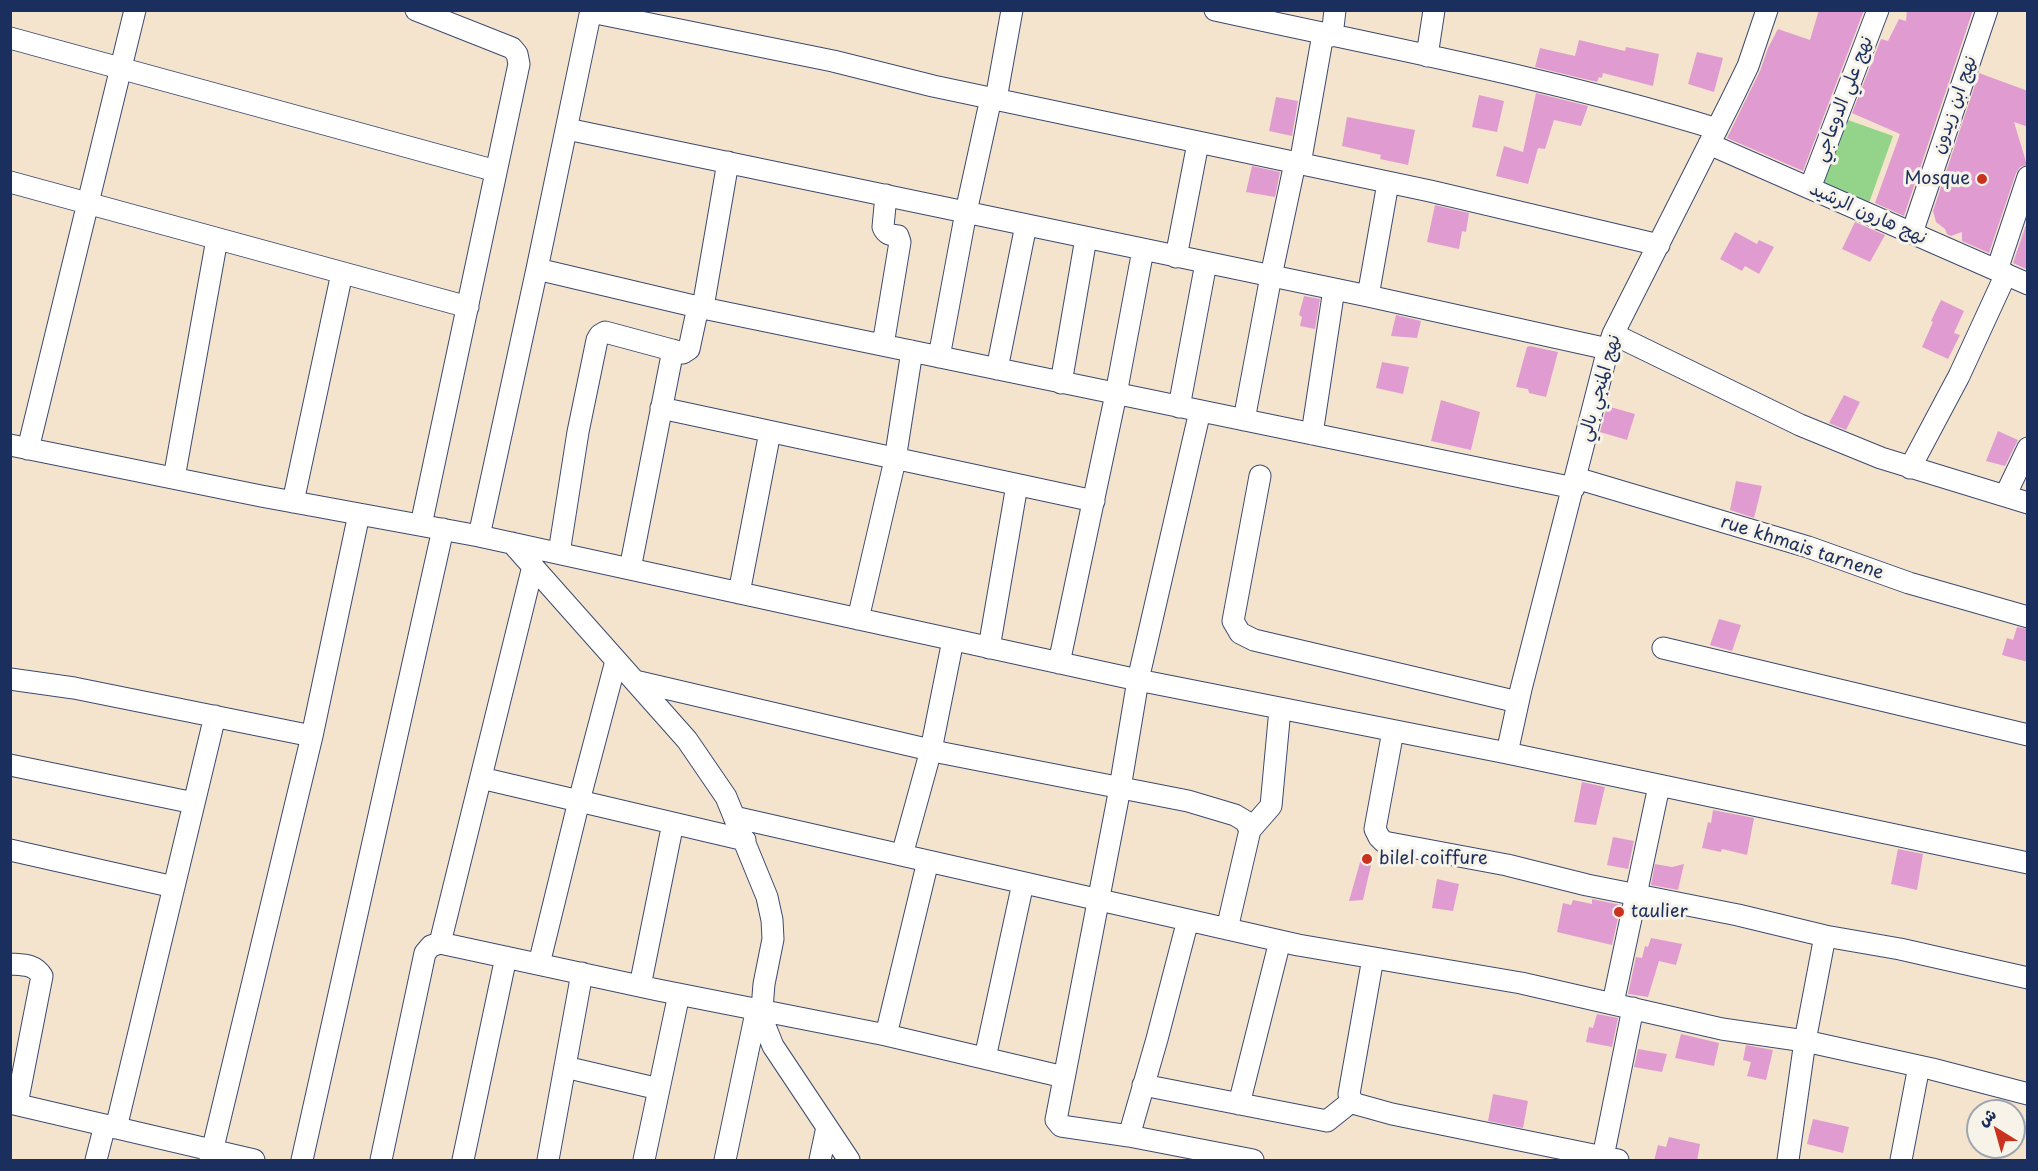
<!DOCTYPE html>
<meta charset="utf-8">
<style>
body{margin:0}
#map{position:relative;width:2038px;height:1171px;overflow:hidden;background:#f4e4cd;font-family:"Playpen Sans","Playpen Sans Arabic",sans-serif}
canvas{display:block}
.frame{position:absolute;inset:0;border:12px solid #1b2f5e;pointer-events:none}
.north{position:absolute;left:1966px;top:1099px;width:60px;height:60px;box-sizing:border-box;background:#f7f3e8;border:2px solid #9fa5b1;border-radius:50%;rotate:323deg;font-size:16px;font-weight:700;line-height:24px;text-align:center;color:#1b2f5e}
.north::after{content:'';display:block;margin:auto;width:21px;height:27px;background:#c8321e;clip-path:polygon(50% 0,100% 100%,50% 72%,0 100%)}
</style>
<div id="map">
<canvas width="2038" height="1171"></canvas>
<div class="frame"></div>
<div class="north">ش</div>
</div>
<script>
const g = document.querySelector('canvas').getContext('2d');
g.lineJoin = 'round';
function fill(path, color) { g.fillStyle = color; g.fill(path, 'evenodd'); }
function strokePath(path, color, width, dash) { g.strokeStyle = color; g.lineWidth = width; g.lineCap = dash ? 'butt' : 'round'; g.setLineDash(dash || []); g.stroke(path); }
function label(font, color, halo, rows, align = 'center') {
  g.font = font + ' "Playpen Sans","Playpen Sans Arabic",sans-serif'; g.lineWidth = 6; g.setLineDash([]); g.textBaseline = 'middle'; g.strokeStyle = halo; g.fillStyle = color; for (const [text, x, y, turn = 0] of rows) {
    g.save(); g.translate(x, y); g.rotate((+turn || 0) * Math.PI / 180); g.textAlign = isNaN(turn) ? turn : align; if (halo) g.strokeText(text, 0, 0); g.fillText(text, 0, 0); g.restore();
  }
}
const green = new Path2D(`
 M1848 120 1893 136 1869 203 1822 186Z`);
const building = new Path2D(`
 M1819 10H1864L1803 171 1727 138 1760 71 1768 48 1778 29 1810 40Z
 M1907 10H1973L1904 216 1875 203 1900 134 1852 113 1881 39 1888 41 1899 19 1906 21Z
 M1579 40 1625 51 1626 47 1659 54 1653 86 1603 73 1602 78 1599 77 1597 82 1535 67 1540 48 1575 56Z
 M1697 52 1723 58 1714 92 1688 84Z
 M1979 73 2028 91V127L2014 122 2027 165 2020 167 2016 173 1989 253 1962 241V232L1951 236 1947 234 1945 229 1936 222 1933 211Z
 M1536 93 1588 106 1581 126 1554 120 1545 149 1538 148 1528 184 1496 176 1504 146 1523 152Z
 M1479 95 1504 101 1497 132 1472 127Z
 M1276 97 1298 101 1292 136 1269 131Z
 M1347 117 1415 130 1408 165 1380 159 1381 155 1342 146Z
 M1252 166 1280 172 1275 197 1246 192Z
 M1435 205 1469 213 1466 232 1462 231 1459 249 1427 242Z
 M2028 219V270L2013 263Z
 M1855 222 1885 235 1870 262 1842 249Z
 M1735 232 1757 244 1759 240 1774 247 1759 274 1745 266 1742 271 1720 259Z
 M1304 296 1320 299 1315 329 1300 326 1302 317 1299 315Z
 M1941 300 1964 311 1954 333 1960 335 1948 359 1922 347 1933 322 1931 321Z
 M1396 315 1421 321 1417 338 1391 336Z
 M1530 346 1558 352 1546 397 1529 393 1528 389 1516 387 1527 347Z
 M1382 362 1409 367 1403 394 1376 388Z
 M1844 395 1860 402 1846 430 1829 423Z
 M1441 400 1480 412 1471 450 1431 441Z
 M1607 406 1635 414 1627 440 1600 432Z
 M1998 431 2018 440 2005 466 1986 461Z
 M1736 481 1762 486 1754 518 1730 510Z
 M1719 619 1741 625 1732 651 1710 645Z
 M2017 627 2028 629V662L2002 655 2007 638 2013 640Z
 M1582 782 1605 787 1596 825 1574 822Z
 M1713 810 1754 818 1747 855 1722 849 1721 852 1702 848 1708 822 1711 823Z
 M1613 837 1634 841 1628 869 1607 865Z
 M1898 849 1923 854 1917 890 1891 884Z
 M1361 859 1372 861 1363 900 1349 901Z
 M1655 864 1672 867 1684 864 1678 890 1651 885Z
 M1437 879 1459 884 1453 911 1432 908Z
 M1592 899 1621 905 1612 945 1557 932 1563 903 1571 905 1573 900 1592 904Z
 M1651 938 1682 944 1676 965 1659 961 1648 997 1628 994 1636 957 1642 958 1645 946 1648 947Z
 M1597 1014 1618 1018 1612 1047 1586 1042 1589 1027 1593 1028Z
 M1681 1034 1719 1043 1714 1066 1675 1058Z
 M1746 1045 1773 1050 1766 1080 1747 1076 1751 1062 1743 1060Z
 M1638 1049 1667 1054 1662 1072 1634 1067Z
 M1493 1094 1528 1101 1523 1128 1488 1121Z
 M1813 1119 1849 1127 1843 1153 1807 1144Z
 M1669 1137 1700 1144 1697 1161H1654L1658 1145 1666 1147Z`);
const minor = new Path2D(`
 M416 10 512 48 517 54 519 64 421 525
 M1215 10C1383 47 1552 78 1717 129
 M591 12 833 61 933 86 1430 191 1659 245
 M1332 36 1335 10
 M10 38 496 171
 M1427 56 1434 10
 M996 99 1012 10
 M567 129 1368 296 1608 349
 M1709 144 2028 284
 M1300 164 1323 34
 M10 182 468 307
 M1810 188 1878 10
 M1912 233 1987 10
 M1176 257 1198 143
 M537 269 698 307 1574 488
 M1997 270 2028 177
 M1368 296 1388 183
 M703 307 728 162
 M1613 334 1800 425 1881 458 2028 503
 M883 345 900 242 898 236C890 235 886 234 883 227L886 195
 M939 357 966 212 991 98
 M997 369 1026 225
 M1061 383 1086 238
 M1179 407 1206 263
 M661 408 1094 501
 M1200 411 1138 680 1120 788 1056 1120 1061 1126 1129 1136 1253 1160
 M1244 420 1271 276 1295 163
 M1312 434 1334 289
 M10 445 261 496 479 536 1138 680 1507 753 2028 863
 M28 449 135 10
 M1910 468 1959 376 2006 274
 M1260 476 1233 621 1240 633 1254 640 1518 702
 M174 478 217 239
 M1576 478 1808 547 1909 583 2028 617
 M2005 496 2028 448
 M293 502 342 273
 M479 536 537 269 591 10
 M512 543 687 740 726 797 767 897 772 920 773 939 764 984 762 1009 765 1026 773 1046 849 1160
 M559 553 578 432 597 340 600 335 605 332 683 353 689 349 698 307
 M630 569 673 350
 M739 593 770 432
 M858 619 895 460 912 351
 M989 648 1017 485
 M1663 648 2028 735
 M1059 663 1116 394 1143 250
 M10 679 74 688 312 736
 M635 681 943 753 1188 801 1235 815 1245 821 1250 830 1227 929
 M1393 731 1375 829 1379 837 1384 842 1507 865 1587 885 1738 915 1825 936 1900 949 2028 978
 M1507 753 1521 689 1608 349 1613 334 1731 101 1748 66 1767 10
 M10 765 194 803
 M481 778 745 840
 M734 817 1298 945 1521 983 1722 1029 1805 1041 1932 1069 2028 1094
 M1250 830 1271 806 1280 709
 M10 850 174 887
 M902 855 931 750 953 640
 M440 943 533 566
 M1373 958 1349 1094 1352 1101 1356 1104 1392 1114 1618 1160
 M10 964C24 965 34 964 42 976L17 1104
 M539 964 579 801 616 661
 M640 986 673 823
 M1613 1003 1659 786
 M886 1035 928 861
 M985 1058 1023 883
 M565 1067 659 1089
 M1143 1085 1327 1121 1352 1101
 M10 1103 254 1160
 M1239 1104 1280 941
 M116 1128 215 716
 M1129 1136 1157 1039 1188 920
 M1603 1157 1633 1008
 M96 1160 105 1125
 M210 1160 312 736 359 514
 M302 1160 443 529
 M381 1160 425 953 431 946 440 943 658 990 886 1035 1064 1077
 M463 1160 506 957
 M548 1160 582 973
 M644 1160 679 994
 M725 1160 757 1008
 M820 1160 827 1127
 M1788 1160 1805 1041 1825 936
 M1901 1160 1919 1066`);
const markers = [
 [1982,179,6,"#c8321e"],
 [1367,859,6,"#c8321e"],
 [1619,912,6,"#c8321e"]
];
const streetNames = [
 ["نهج علي الدوعاجي",1844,99,-69],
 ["نهج ابن زيدون",1955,105,-71],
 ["نهج هارون الرشيد",1868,214,24],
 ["نهج المنجي بالي",1600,388,-74],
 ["rue khmais tarnene",1802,548,18]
];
const poiNames = [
 ["Mosque",1970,179,"right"],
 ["bilel coiffure",1379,859],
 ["taulier",1631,912]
];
fill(green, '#94d48a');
fill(building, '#e09cd1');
strokePath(minor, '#3c4a6f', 23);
strokePath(minor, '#fff', 21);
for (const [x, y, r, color] of markers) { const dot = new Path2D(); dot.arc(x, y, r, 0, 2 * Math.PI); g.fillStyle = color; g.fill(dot); strokePath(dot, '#f7f3e8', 2); }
label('18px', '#1b2f5e', '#f7f3e8', streetNames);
label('18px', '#1b2f5e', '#f7f3e8', poiNames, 'left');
</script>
